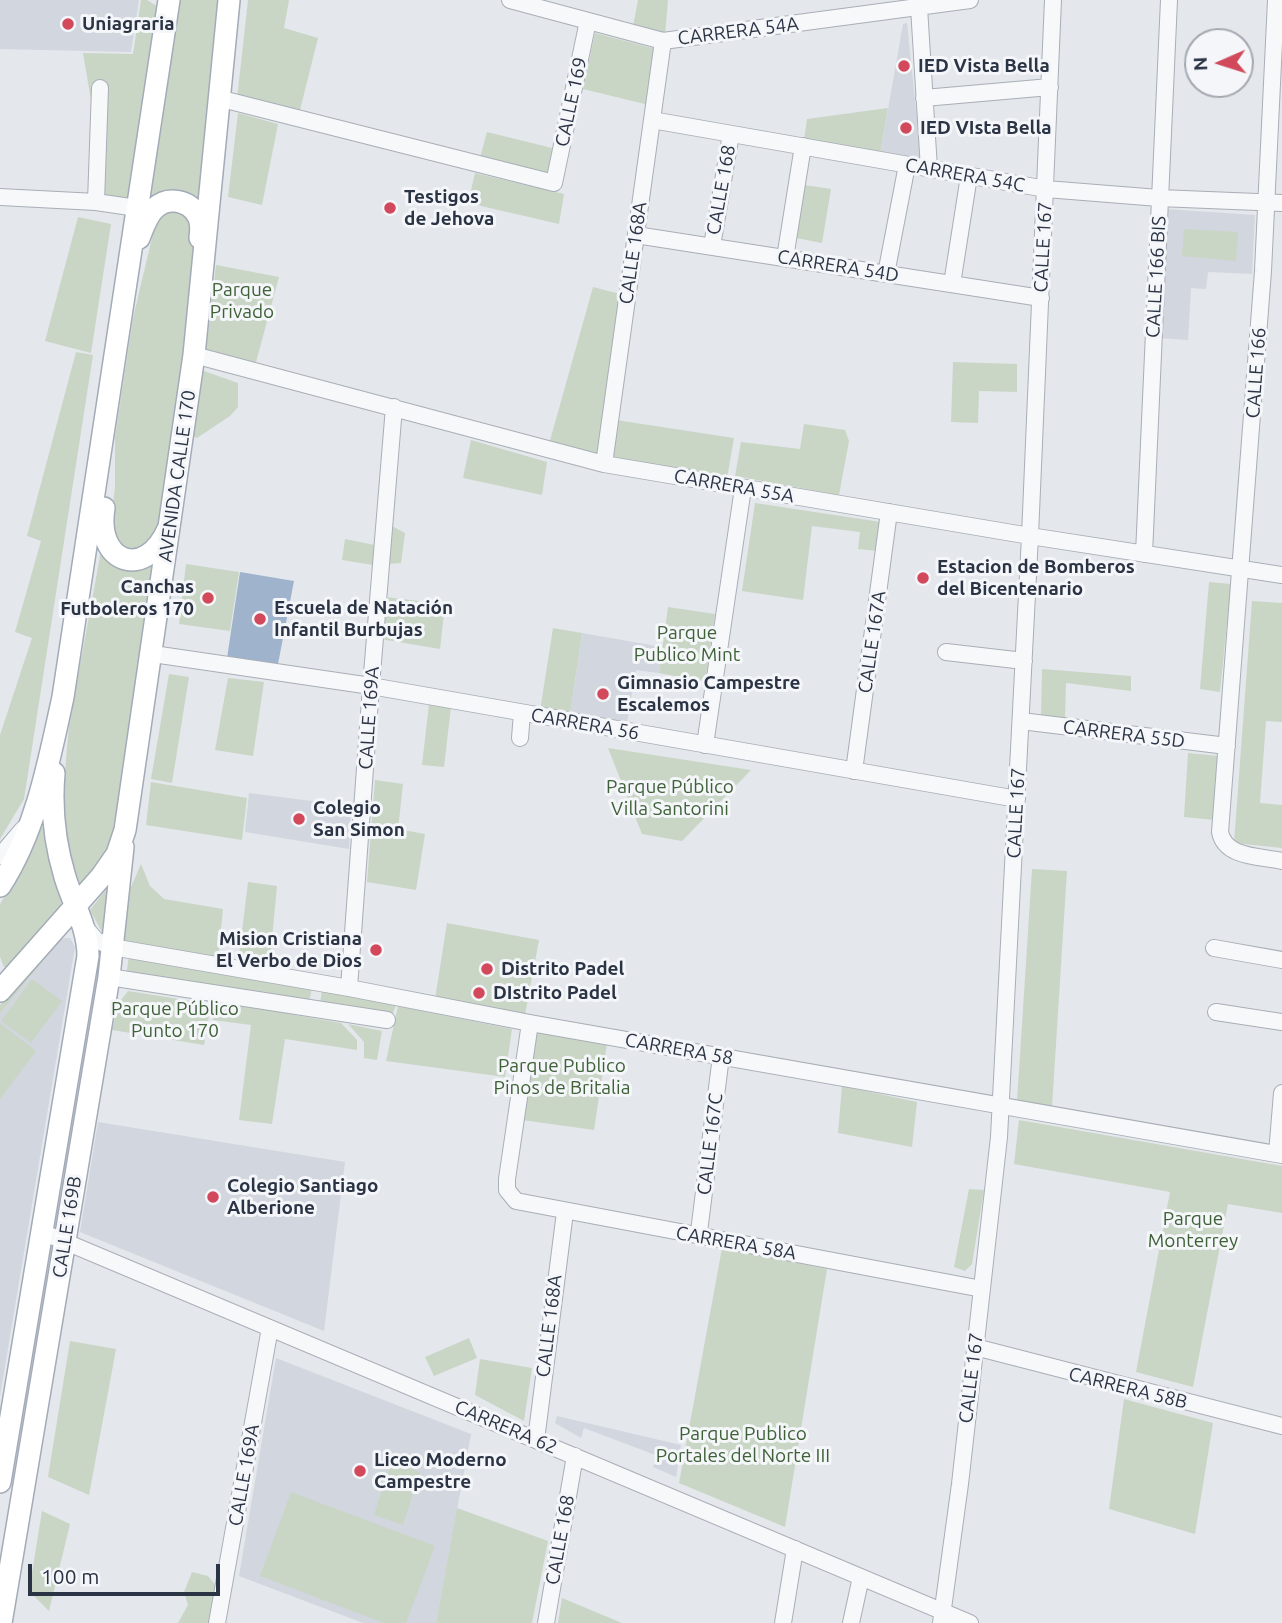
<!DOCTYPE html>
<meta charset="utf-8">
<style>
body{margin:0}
#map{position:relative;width:1282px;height:1623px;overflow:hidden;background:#e4e7ec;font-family:Ubuntu,sans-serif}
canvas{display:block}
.north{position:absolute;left:1184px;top:28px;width:70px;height:70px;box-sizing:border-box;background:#f4f6f9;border:2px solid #a4a8b1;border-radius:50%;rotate:267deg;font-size:19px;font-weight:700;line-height:28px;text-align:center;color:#2b3445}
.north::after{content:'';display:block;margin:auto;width:24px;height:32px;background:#d1495b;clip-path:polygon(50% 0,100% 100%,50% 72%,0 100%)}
.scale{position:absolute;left:28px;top:1564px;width:192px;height:32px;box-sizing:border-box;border:4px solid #2b3445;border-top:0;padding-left:9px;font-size:21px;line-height:24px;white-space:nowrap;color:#2b3445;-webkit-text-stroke:5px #f4f6f9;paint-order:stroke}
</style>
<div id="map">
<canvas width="1282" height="1623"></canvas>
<div class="north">N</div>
<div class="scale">100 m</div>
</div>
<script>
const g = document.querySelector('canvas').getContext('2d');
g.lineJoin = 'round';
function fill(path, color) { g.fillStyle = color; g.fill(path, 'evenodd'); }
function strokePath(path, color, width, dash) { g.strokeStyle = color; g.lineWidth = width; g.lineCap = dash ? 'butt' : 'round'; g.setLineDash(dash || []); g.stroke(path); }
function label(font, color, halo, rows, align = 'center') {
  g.font = font + ' Ubuntu,sans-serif'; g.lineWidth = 6; g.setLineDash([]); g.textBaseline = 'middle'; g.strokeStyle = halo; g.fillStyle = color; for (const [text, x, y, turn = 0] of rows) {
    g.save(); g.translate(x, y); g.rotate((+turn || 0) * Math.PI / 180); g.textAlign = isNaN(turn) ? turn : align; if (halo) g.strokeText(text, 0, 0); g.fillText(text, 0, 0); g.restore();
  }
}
const built = new Path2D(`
 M0 0H139L131 52 0 49Z
 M907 23 921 158 919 161 880 155 903 24Z
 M1166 209 1255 215 1252 274 1208 272 1206 289 1191 288 1188 340 1158 338Z
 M582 633 662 647 659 673 636 670 626 728 570 715Z
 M249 793 351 806 349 849 245 832Z
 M65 938H70L75 947 0 1396V1014L60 940Z
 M98 1122 345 1162 324 1331 80 1232Z
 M276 1358 471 1434 436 1623H363L239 1576Z
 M557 1416 681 1445 676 1477 653 1467 658 1456 584 1428 581 1438 555 1423Z`);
const green = new Path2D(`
 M141 0H147L160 8 132 203 100 197 107 113 91 100 83 53 133 54Z
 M180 0H225L206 205 151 200 149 198Z
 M248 0H289L284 28 318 38 299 114 237 99Z
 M638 0H668L665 36 633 26Z
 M595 33 656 49 649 105 583 89Z
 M888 108 880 155 804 140 807 119Z
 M238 113 278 124 262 205 228 197Z
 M487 132 556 149 550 176 480 158Z
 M475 173 564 194 559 224 468 203Z
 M804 185 831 189 822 243 796 238Z
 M184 210 195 223 192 288 162 524 148 549 122 550 110 526 115 487V437L133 318 156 221C163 211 172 211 184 210Z
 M78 217 111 224 91 353 45 341Z
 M1184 229 1238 232 1236 261 1182 256Z
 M216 265 279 277 255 366 206 352Z
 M593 287 624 295 602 458 549 444Z
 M76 352 93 355 24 799 0 839V735L32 638 15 632 41 541 27 536Z
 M953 362 1017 364V392L979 391 978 423 951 422Z
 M201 370 238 383V407L230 416 197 438 192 436Z
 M616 420 734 438 727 478 612 459Z
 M804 424 845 430 849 441 839 495 735 476 741 442 800 449Z
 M471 440 547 462 542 495 463 478Z
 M755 503 881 522 878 551 858 549 860 532 812 526 803 600 742 591Z
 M392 526 405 533 401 563 388 564Z
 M345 539 375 545 373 565 342 560Z
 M101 551C117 557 144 574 158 559L139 706 111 847 84 884H80L65 845 63 795 69 725Z
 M186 564 239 572 230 631 179 624Z
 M1209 582 1231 584 1220 692 1200 689Z
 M385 597 445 604 440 649 381 639Z
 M1252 601 1282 603V722L1266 721 1260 803 1282 805V848L1234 843Z
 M668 607 715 614 705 682 659 673Z
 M553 628 582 633 570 715 540 711Z
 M1042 669 1131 676V691L1066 683 1065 719 1041 717Z
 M169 674 189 677 172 783 151 779Z
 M228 678 264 682 253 756 215 750Z
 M429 704 451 707 444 767 422 765Z
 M608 748 751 770 682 841 642 834Z
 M1188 753 1219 756 1214 820 1184 817Z
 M375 780 403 784 398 829 425 834 416 890 367 882Z
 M151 782 247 798 242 840 146 825Z
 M42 827 46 828 60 878 62 908 7 968 4 967 0 957V904L14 881 38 830Z
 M141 864 150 886 164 899 223 909 218 960 121 943 128 894Z
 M1032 869 1067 871 1052 1107 1017 1102Z
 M248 882 277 886 269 970 238 964Z
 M108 887 102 932 90 910Z
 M447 923 539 940 525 1015 435 999Z
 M60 940 0 1014V1005Z
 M129 955 312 987 309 1003 126 977Z
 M32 979 62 1001 31 1043 1 1021Z
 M322 990 396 1005 393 1013H370L320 1003Z
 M128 991 211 1004 204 1045 112 1030 118 1004Z
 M217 997 291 1005 289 1014 341 1023 357 1040V1050L285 1039 272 1124 239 1120 251 1025 213 1020Z
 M398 1006 512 1029 505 1077 386 1061Z
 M0 1023 36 1051 0 1099Z
 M530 1023 608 1037 594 1130 515 1119Z
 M348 1024 382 1031 377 1060 364 1058V1042Z
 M842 1086 917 1102 912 1147 838 1133Z
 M1019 1120 1282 1166V1213L1228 1204 1193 1387 1136 1372 1170 1192 1014 1164Z
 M969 1189 984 1190 972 1264 965 1271 954 1267Z
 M722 1248 827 1269 785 1527 679 1483Z
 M469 1338 477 1358 434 1376 425 1357Z
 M70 1341 116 1349 89 1495 48 1477Z
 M480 1359 532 1368 524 1421 475 1395Z
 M1124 1399 1213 1423 1195 1534 1109 1509Z
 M391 1462 420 1472 403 1525 374 1515Z
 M291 1492 435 1546 406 1623H384L260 1576Z
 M457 1508 548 1541 532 1623H436Z
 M42 1511 70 1524 49 1611 29 1591Z
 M192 1572 208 1576 218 1588 212 1623H178L188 1605 184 1592Z
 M562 1598 622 1623H558Z`);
const water = new Path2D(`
 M240 572 294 581 278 664 227 658Z`);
const minor = new Path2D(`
 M510 0 663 41 970 0
 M1276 0 1263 271 1220 832C1225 858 1260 856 1282 861
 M919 7 929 169
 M218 98 554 183 588 21
 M924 98 1050 87
 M652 120 1046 189 1159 198 1282 203
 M0 197 96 202 137 208
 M96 202 100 88
 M636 235 1041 298
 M712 246 731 134
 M785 258 803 146
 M886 274 907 165
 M952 284 969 176
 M194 355 604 464 1030 536 1282 575
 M604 464 663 41
 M1144 554 1169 0
 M946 652 1024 661
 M153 654 371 686 1017 799
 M1021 721 1227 746
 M520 738 522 713
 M705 745 743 488
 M854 771 889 512
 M0 856 23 829
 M84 926 96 940 112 947 349 988 530 1023 1282 1155
 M1214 948 1282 960
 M109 977 387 1020
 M349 988 371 686 394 407
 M1216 1012 1282 1022
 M530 1023 507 1179V1190L516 1201 982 1289
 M1277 1154 1282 1093
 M42 1232 970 1623
 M699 1232 721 1056
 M975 1347 1282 1426
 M536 1440 565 1212
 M217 1623 270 1328
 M546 1623 575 1456
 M783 1623 795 1549
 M851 1623 861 1577
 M941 1623 960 1484 999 1137 1030 536 1053 0`);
const major = new Path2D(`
 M139 238C143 228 147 215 155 208 168 196 189 200 198 216 202 223 201 230 200 238
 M104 508C95 563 145 581 168 529
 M0 886C36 831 49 761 63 697L169 0
 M0 991 101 877 117 854 125 830 194 355 229 0
 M0 1482 88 956C88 927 73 904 65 877 55 844 51 807 54 773
 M1 1623 109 977 123 847`);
const markers = [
 [68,24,7,"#d1495b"],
 [904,66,7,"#d1495b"],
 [906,128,7,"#d1495b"],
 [390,208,7,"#d1495b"],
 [923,578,7,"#d1495b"],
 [208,598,7,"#d1495b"],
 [260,619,7,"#d1495b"],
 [603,694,7,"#d1495b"],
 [299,819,7,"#d1495b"],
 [376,950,7,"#d1495b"],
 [487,969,7,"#d1495b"],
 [479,993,7,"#d1495b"],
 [213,1197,7,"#d1495b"],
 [360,1471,7,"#d1495b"]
];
const poiNames = [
 ["Uniagraria",82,24],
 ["IED Vista Bella",918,66],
 ["IED VIsta Bella",920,128],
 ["Testigos",404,197],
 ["de Jehova",404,219],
 ["Estacion de Bomberos",937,567],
 ["del Bicentenario",937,589],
 ["Canchas",194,587,"right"],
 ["Futboleros 170",194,609,"right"],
 ["Escuela de Natación",274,608],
 ["Infantil Burbujas",274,630],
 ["Gimnasio Campestre",617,683],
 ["Escalemos",617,705],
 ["Colegio",313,808],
 ["San Simon",313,830],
 ["Mision Cristiana",362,939,"right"],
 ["El Verbo de Dios",362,961,"right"],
 ["Distrito Padel",501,969],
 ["DIstrito Padel",493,993],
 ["Colegio Santiago",227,1186],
 ["Alberione",227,1208],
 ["Liceo Moderno",374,1460],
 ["Campestre",374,1482]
];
const streetNames = [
 ["CARRERA 54A",738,31,-7],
 ["CALLE 169",571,102,-78],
 ["CARRERA 54C",965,175,10],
 ["CALLE 168",721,190,-80],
 ["CALLE 167",1043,247,-87],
 ["CALLE 168A",633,253,-82],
 ["CARRERA 54D",838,266,9],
 ["CALLE 166 BIS",1156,277,-87],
 ["CALLE 166",1256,373,-86],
 ["AVENIDA CALLE 170",177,476,-82],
 ["CARRERA 55A",734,486,10],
 ["CALLE 167A",872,642,-82],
 ["CALLE 169A",369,718,-86],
 ["CARRERA 56",585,724,10],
 ["CARRERA 55D",1124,734,7],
 ["CALLE 167",1016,813,-87],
 ["CARRERA 58",679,1049,10],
 ["CALLE 167C",710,1144,-83],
 ["CALLE 169B",67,1227,-81],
 ["CARRERA 58A",736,1243,10],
 ["CALLE 168A",549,1326,-83],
 ["CALLE 167",971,1378,-83],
 ["CARRERA 58B",1128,1388,14],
 ["CARRERA 62",506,1427,23],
 ["CALLE 169A",244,1475,-80],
 ["CALLE 168",560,1540,-80]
];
const parkNames = [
 ["Parque",242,290],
 ["Privado",242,312],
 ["Parque",687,633],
 ["Publico Mint",687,655],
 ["Parque Público",670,787],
 ["Villa Santorini",670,809],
 ["Parque Público",175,1009],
 ["Punto 170",175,1031],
 ["Parque Publico",562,1066],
 ["Pinos de Britalia",562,1088],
 ["Parque",1193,1219],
 ["Monterrey",1193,1241],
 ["Parque Publico",743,1434],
 ["Portales del Norte III",743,1456]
];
fill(built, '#d2d6de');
fill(green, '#c9d6c5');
fill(water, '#9fb4cc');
strokePath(minor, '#a9aeb7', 18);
strokePath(major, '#a3abb8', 24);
strokePath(minor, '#f7f8fa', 16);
strokePath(major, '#fff', 21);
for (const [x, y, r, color] of markers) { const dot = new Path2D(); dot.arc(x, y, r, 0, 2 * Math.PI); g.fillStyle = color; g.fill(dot); strokePath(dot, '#f4f6f9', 2.5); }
label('bold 19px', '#2b3445', '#f4f6f9', poiNames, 'left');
label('19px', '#2b3445', '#f4f6f9', streetNames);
label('19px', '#3f6138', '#f4f6f9', parkNames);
</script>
